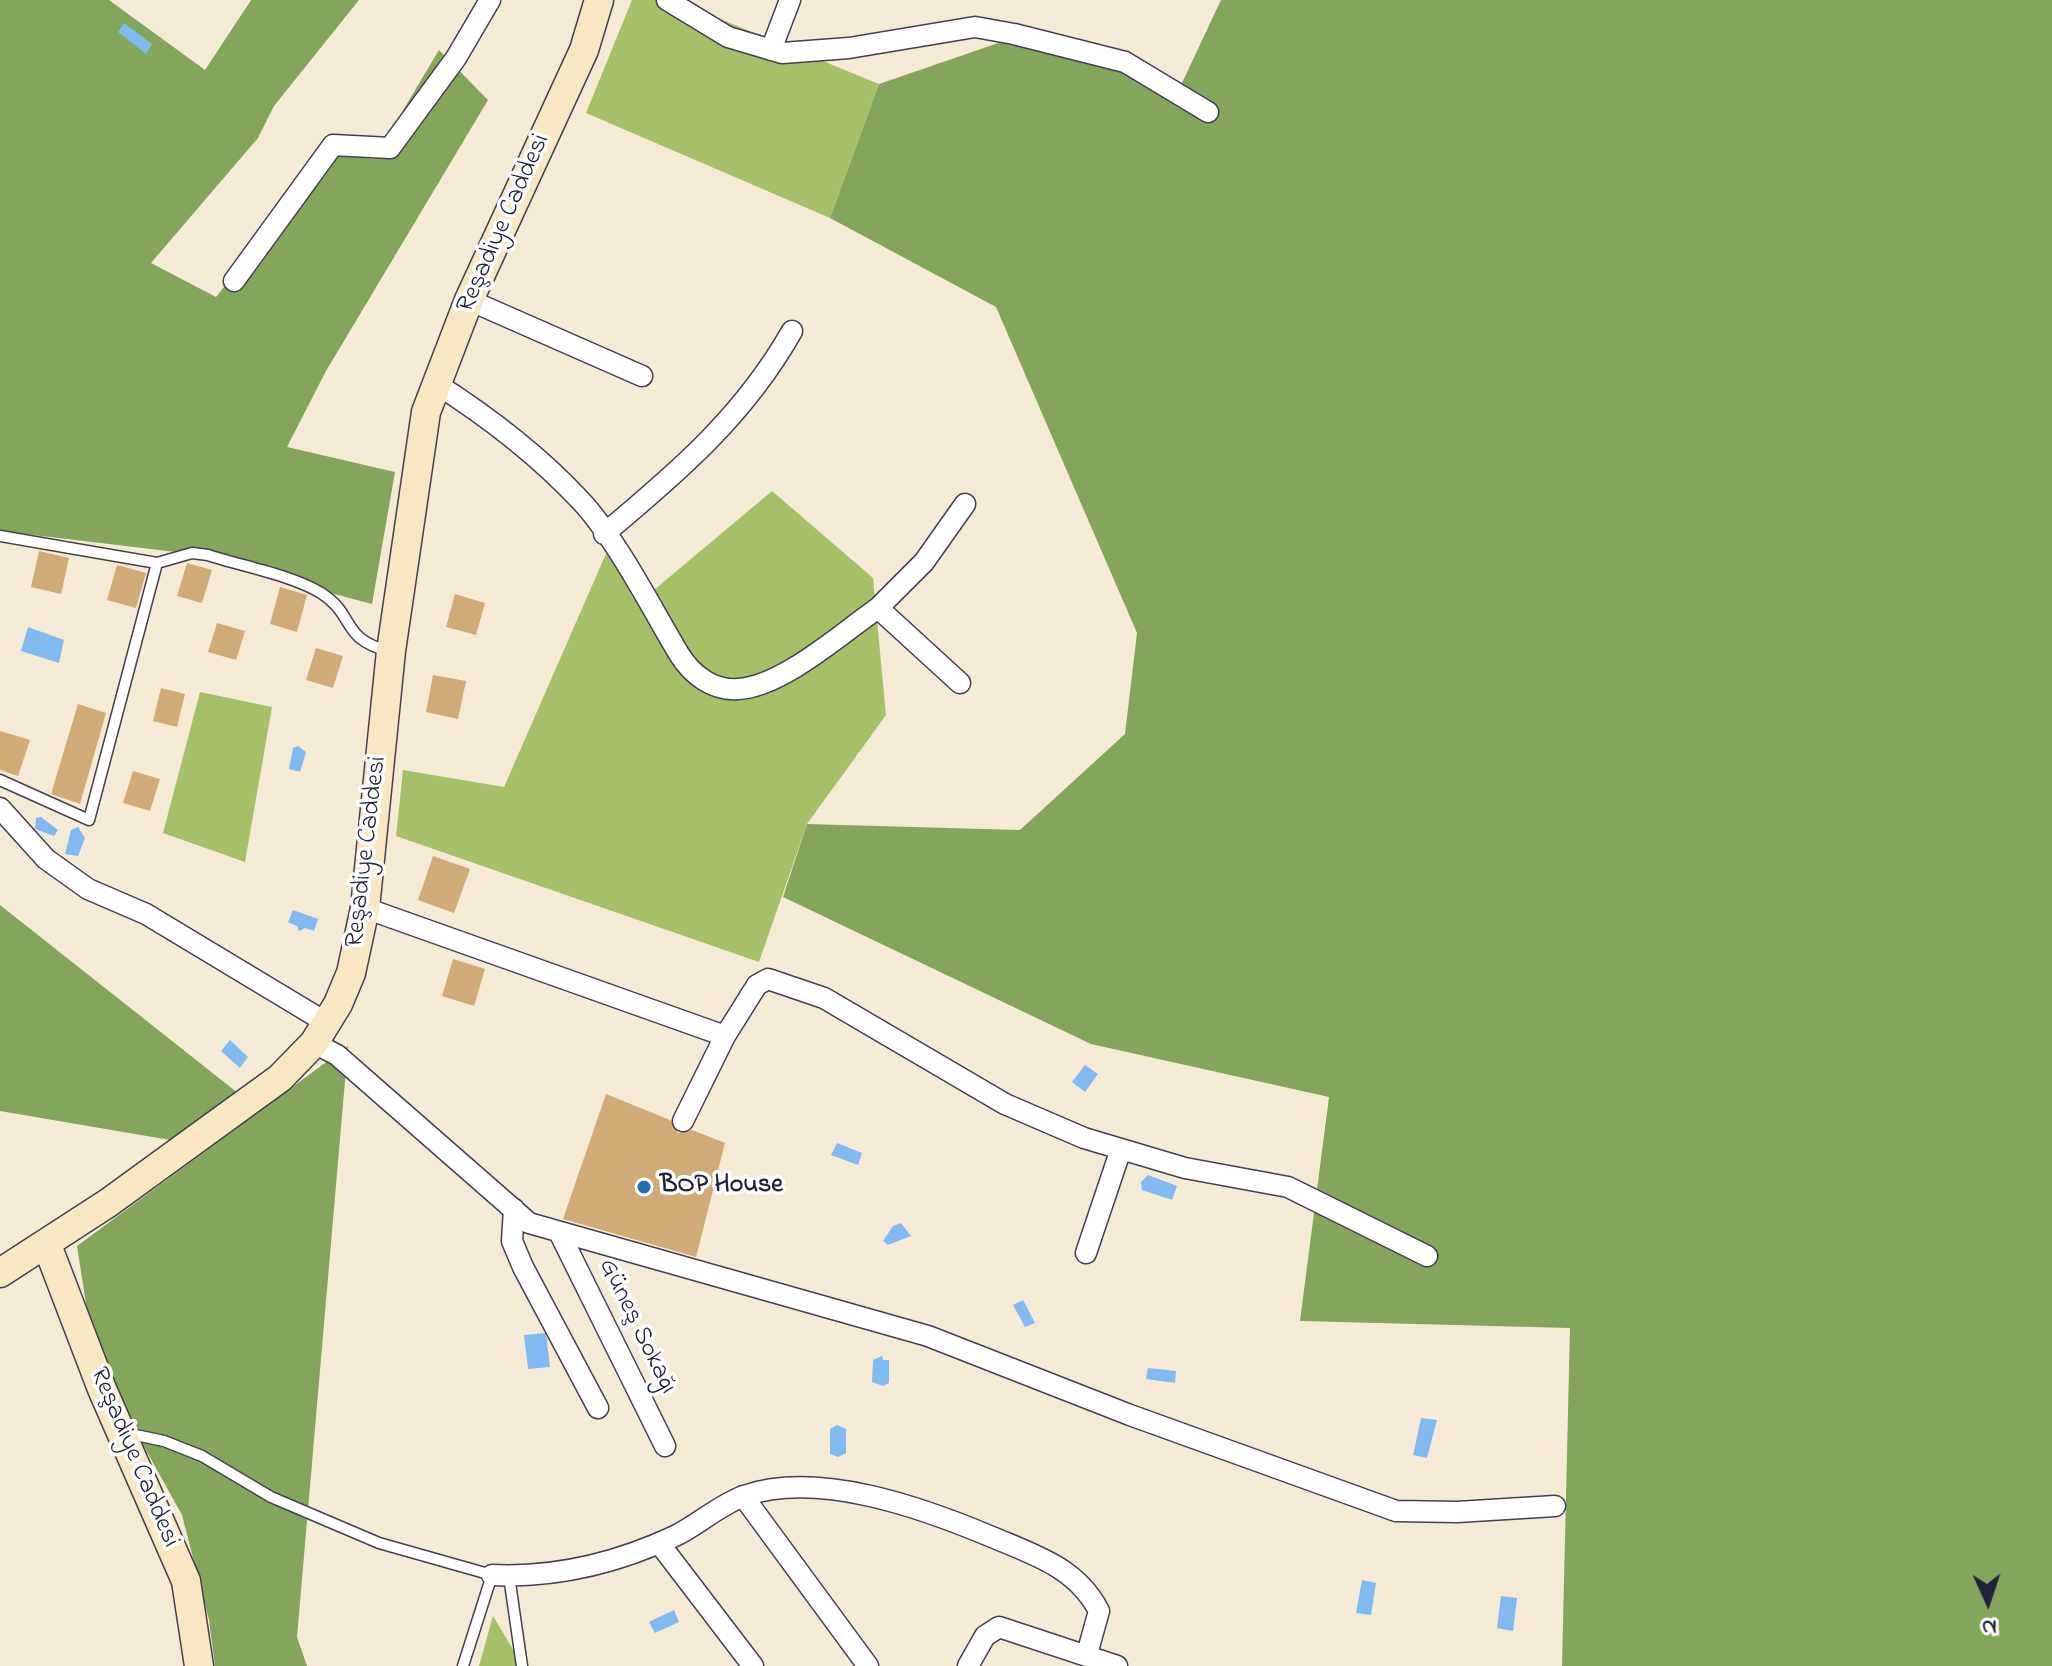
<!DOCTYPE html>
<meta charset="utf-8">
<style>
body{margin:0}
#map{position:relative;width:2052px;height:1666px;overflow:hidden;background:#f5ead6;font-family:"Indie Flower",sans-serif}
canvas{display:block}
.north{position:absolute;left:1948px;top:1562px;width:80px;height:80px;-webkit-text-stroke:6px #fff;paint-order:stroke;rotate:177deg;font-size:22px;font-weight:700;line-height:32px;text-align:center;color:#22223b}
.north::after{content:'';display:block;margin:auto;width:28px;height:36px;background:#22223b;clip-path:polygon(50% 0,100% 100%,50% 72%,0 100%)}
</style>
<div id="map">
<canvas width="2052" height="1666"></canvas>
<div class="north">N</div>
</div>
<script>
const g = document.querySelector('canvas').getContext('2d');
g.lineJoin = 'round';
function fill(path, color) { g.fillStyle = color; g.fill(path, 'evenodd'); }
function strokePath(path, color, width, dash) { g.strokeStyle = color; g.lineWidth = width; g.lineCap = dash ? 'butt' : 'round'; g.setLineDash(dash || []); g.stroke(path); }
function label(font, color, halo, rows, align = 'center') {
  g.font = font + ' "Indie Flower",sans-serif'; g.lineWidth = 7; g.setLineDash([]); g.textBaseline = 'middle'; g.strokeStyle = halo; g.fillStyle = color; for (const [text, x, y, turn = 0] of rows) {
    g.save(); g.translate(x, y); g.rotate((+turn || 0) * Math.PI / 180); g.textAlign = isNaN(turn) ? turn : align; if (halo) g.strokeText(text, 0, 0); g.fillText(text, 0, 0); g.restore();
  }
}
const green = new Path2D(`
 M632 0H674L879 84 830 218 586 113Z
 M772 491 873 578 886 715 807 824 759 962 396 836 403 770 504 787 612 540 654 590Z
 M200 692 272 707 245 862 163 833Z
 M493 1616 523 1666H479Z`);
const forest = new Path2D(`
 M0 0H109L205 70 251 0H359L274 106 258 138 151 263 216 297 329 154 374 159 439 50 488 100 326 371 287 447 395 472 372 604 176 552 0 531Z
 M1221 0H2052V1666H1562L1570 1328 1300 1321 1329 1097 1091 1044 783 897 807 824 1020 830 1125 734 1137 633 996 307 830 218 879 84 1010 39 1182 83Z
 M0 905 248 1101 176 1141 0 1111Z
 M348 1046 297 1637 307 1666H215L209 1620 182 1515 111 1387 87 1310 77 1246Z`);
const water = new Path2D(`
 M124 23 152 44 146 54 118 32Z
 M28 627 64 640 59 663 21 651Z
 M298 746 306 752 300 772 289 769 293 748Z
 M41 817 58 830 54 836 35 829 36 818Z
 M78 827 85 838 78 856 65 854 71 830Z
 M293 910 318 919 314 931 305 928 299 931 297 926 288 922Z
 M230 1040 248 1057 240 1068 221 1051Z
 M1085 1065 1098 1074 1085 1092 1072 1082Z
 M837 1143 862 1153 858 1165 831 1155Z
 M1148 1175 1177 1186 1172 1200 1142 1190 1141 1182Z
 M901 1223 911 1236 888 1245 883 1241 893 1226Z
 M1023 1300 1035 1323 1025 1327 1013 1305Z
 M546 1333 550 1367 528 1369 524 1335Z
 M882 1356 883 1360H889V1383L883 1386 872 1382 873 1360Z
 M1148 1368 1176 1371 1175 1383 1146 1379Z
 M1421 1418 1437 1420 1427 1458 1413 1455Z
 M837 1425 846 1429V1453L838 1457 830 1454V1429Z
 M1362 1580 1376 1583 1371 1615 1356 1613Z
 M1501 1596 1517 1598 1513 1631 1497 1628Z
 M674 1610 679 1622 655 1633 649 1622Z`);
const building = new Path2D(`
 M39 551 69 558 61 594 31 587Z
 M187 563 212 570 202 603 177 596Z
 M117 565 146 573 136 608 107 600Z
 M280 587 307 595 297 632 270 624Z
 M455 594 485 603 476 635 446 627Z
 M217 623 245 631 236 660 208 652Z
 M316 648 343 656 333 688 306 680Z
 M433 675 466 681 458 719 426 712Z
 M161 688 185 694 177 727 153 721Z
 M78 704 106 713 80 804 51 794Z
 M0 731 30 740 18 776 0 770Z
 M133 771 160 779 150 811 123 803Z
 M433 856 470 869 454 913 418 900Z
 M453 959 485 969 474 1006 442 996Z
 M606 1094 670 1120 678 1133 692 1130 725 1143 696 1257 563 1219Z`);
const lane = new Path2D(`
 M0 536 157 563 192 553 208 555C241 566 292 575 321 593 356 615 340 639 389 651
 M0 780 89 820 157 563
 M126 1433 164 1441 202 1456 271 1497 379 1543 492 1575 463 1666
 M509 1576 522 1666`);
const street = new Path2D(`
 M667 0 728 37 782 53 849 48 975 27 1014 34 1125 62 1208 112
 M771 50 790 0
 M234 281 333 145 390 148 456 58 490 0
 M469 300 642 376
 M435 383C487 416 538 455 581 501 617 540 651 607 679 654 692 675 713 691 738 689 782 687 842 633 878 608L960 683
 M604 534C677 473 744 416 792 331
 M878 608 924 562 965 504
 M0 808 46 859 88 889 146 914 327 1023
 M365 908 725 1036 757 985 768 979 824 998 1005 1104 1084 1138 1185 1168 1288 1187 1427 1256
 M314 1043 337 1055 529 1223 928 1336 1130 1415 1396 1511 1457 1512 1555 1506
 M683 1121 725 1036
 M514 1209 512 1241 523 1267 598 1408
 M559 1232 665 1446
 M1086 1253 1121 1149
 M743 1496 868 1666
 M659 1543 753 1666
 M492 1575C556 1578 617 1563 675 1536 698 1525 719 1505 744 1496 818 1470 923 1508 992 1537 1035 1555 1077 1568 1099 1611L1087 1654
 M968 1666 985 1636 999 1627 1117 1666`);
const secondary = new Path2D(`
 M47 1245 102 1389 186 1581 199 1666
 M0 1273 108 1203 280 1078 314 1043 338 1004 351 973 365 908 391 651 426 412 469 300 584 50 599 0`);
const markers = [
 [644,1187,8,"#1f6fb2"]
];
const streetNames = [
 ["Reşadiye Caddesi",505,224,-66],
 ["Reşadiye Caddesi",368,852,-83],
 ["Güneş Sokağı",636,1327,64],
 ["Reşadiye Caddesi",133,1458,67]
];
const poiNames = [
 ["BOP House",660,1187]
];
fill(green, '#a6c067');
fill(forest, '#84a65c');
fill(water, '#81b9f1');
fill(building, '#d0ab78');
strokePath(lane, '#424052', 13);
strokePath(street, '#424052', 23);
strokePath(secondary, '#424052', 31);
strokePath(lane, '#fff', 10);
strokePath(street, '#fff', 20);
strokePath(secondary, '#f9e7c3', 28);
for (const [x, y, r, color] of markers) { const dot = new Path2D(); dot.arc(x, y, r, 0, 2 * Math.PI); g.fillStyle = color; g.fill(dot); strokePath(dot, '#fff', 3); }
label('26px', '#22223b', '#fff', streetNames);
label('bold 26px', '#22223b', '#fff', poiNames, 'left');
</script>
